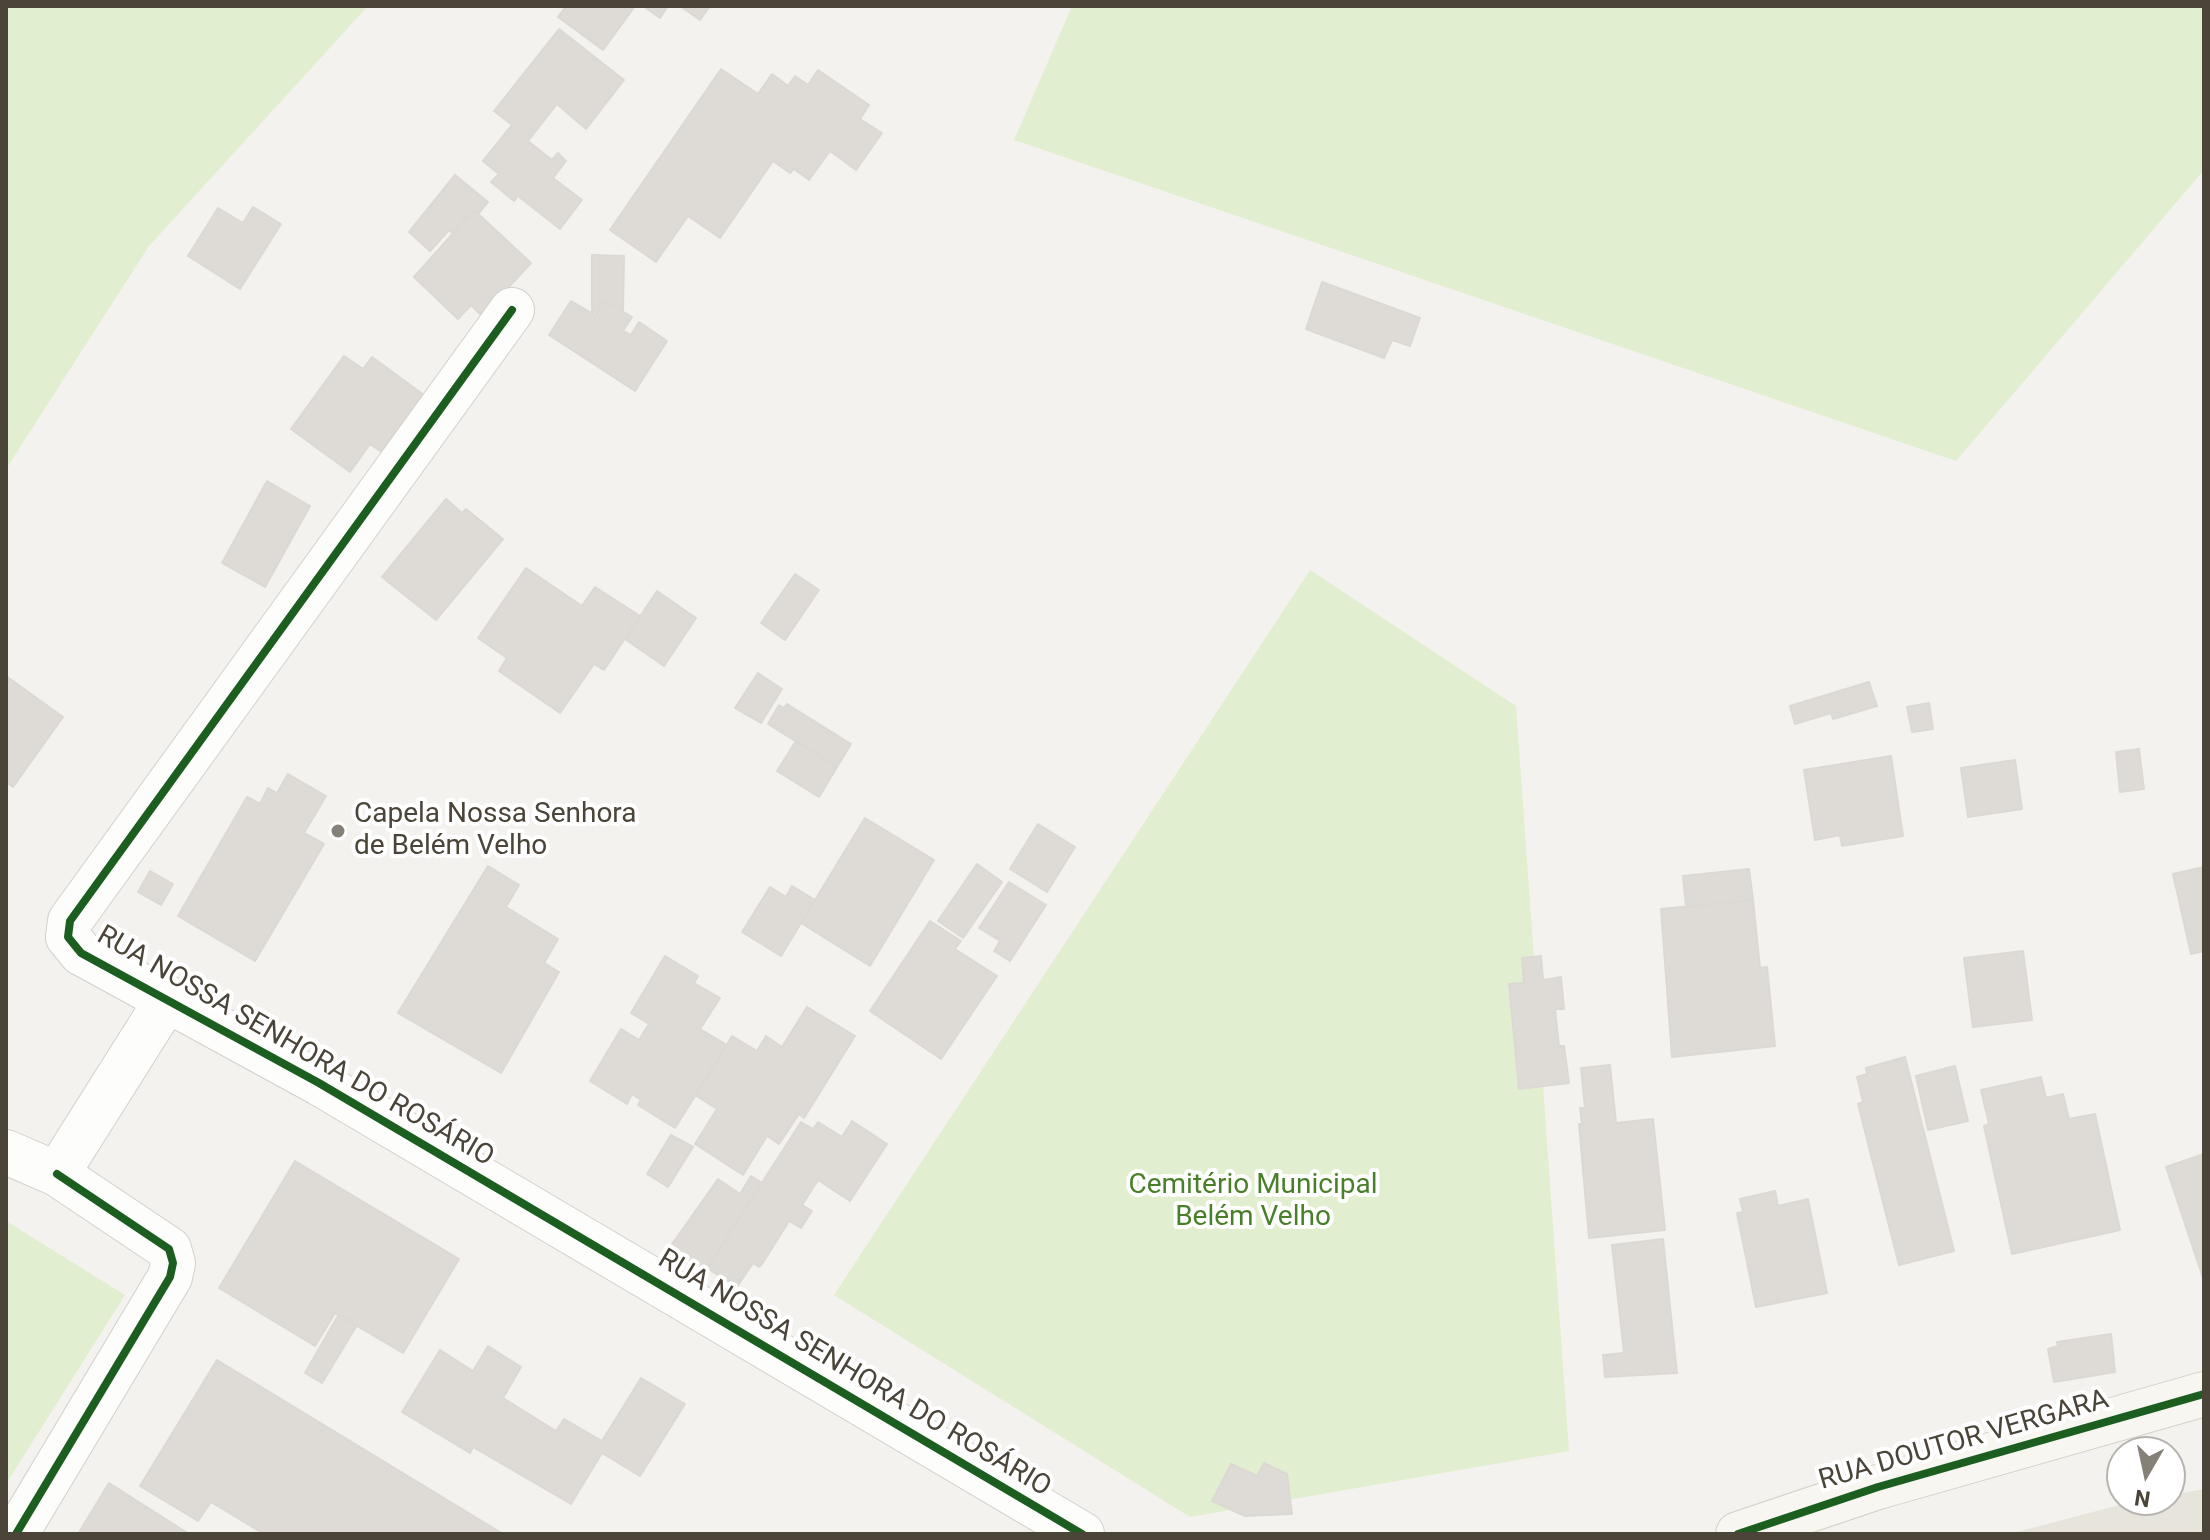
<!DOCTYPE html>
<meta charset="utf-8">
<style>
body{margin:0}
#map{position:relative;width:2210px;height:1540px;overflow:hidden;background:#f4f2ee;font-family:Roboto,sans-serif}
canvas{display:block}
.frame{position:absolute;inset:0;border:8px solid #4b4439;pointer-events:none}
.north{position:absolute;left:2106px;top:1436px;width:80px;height:80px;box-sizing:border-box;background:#fff;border:2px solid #b7b4b0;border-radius:50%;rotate:189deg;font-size:22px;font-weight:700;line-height:32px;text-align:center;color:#4b4439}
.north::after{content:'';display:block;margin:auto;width:28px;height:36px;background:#868178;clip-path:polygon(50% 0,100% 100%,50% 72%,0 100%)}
</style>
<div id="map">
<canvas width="2210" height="1540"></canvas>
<div class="frame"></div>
<div class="north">N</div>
</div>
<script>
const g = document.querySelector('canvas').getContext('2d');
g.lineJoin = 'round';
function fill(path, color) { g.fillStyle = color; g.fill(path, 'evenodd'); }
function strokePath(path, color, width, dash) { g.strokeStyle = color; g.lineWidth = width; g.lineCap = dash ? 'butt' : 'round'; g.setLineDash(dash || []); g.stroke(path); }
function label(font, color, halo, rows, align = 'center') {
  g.font = font + ' Roboto,sans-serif'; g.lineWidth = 8; g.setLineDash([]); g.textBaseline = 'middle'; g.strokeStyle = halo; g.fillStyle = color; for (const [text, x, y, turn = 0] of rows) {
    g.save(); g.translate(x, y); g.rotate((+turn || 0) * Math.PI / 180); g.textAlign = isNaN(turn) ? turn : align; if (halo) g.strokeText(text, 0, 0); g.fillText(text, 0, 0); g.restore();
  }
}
const residential = new Path2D(`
 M2204 1489V1534H2009L2131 1502 2170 1500V1495Z`);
const green = new Path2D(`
 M6 6H368L149 246 6 469Z
 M1072 6H2204V170L1956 461 1014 140Z
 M1310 570 1516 706 1569 1451 1190 1517 834 1295Z
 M6 1221 125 1295 6 1484Z`);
const building = new Path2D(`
 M566 6H635L603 50 558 17Z
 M643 6H668L660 18Z
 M680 6H710L700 20Z
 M559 29 624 80 586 129 557 104 528 141 552 160 558 153 566 161 553 178 582 200 560 229 518 196 514 201 491 182 499 174 483 161 512 125 494 111Z
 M721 69 758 94 772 74 788 86 795 76 808 85 818 70 869 105 860 119 882 133 856 170 830 151 809 180 794 169 790 173 773 161 720 238 688 216 656 262 610 230Z
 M455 175 488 202 478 214 474 210 452 233 449 230 430 251 409 232Z
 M253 207 281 224 240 289 188 256 218 208 243 223Z
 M474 210 531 263 482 316 471 305 458 319 414 277Z
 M592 255 624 256 623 311 604 300 592 314Z
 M1322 282 1420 318 1410 346 1392 340 1384 358 1306 329Z
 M604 300 632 317 623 331 631 335 639 322 667 341 635 391 549 335 571 301 595 315Z
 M344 356 363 369 372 357 428 398 386 455 370 444 350 472 291 429Z
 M267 481 310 506 265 587 222 563Z
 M446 499 462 513 466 509 503 539 436 620 382 577Z
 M526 568 582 606 595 587 640 616 604 670 594 664 560 713 499 671 507 658 478 638Z
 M795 574 819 590 785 640 761 623Z
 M657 591 696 618 664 666 625 639Z
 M758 673 782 689 761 723 735 708Z
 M6 676 63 717 13 787 6 782Z
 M1869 682 1877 706 1833 719 1831 713 1795 724 1790 706Z
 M1929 703 1933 729 1912 732 1907 707Z
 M787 704 851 744 837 767 768 724 779 705 784 708Z
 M796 741 837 767 819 797 777 771Z
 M2139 749 2144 789 2120 792 2116 752Z
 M1891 756 1903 836 1842 846 1840 835 1815 840 1804 770Z
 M2015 760 2022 809 1968 817 1961 768Z
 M288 774 326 796 304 833 324 844 255 961 178 916 247 797 260 804 268 788 277 793Z
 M865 818 934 860 870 966 801 923Z
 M1038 824 1075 847 1047 892 1010 869Z
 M977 864 1002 882 963 938 938 921Z
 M488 866 519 885 506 907 558 939 544 963 559 972 501 1073 398 1013Z
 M2204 867V951L2191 954 2173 874Z
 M1749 869 1753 900 1686 907 1683 876Z
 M150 871 173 884 161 905 138 892Z
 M1009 882 1046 905 1010 961 994 951 1000 941 979 928Z
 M792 886 815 900 781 956 742 932 770 887 786 897Z
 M1753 900 1760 968 1767 967 1775 1046 1672 1057 1661 909Z
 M930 921 961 941 955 949 997 976 941 1059 870 1011Z
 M2023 951 2032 1020 1973 1027 1964 958Z
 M665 956 698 976 694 983 720 998 700 1029 727 1045 675 1128 638 1105 641 1100 632 1094 627 1104 590 1081 621 1029 639 1040 649 1024 631 1013Z
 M1541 956 1543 980 1561 977 1564 1009H1555L1559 1046H1564L1569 1083 1519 1089 1509 984 1524 983 1522 958Z
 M807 1007 855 1036 804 1118 799 1114 779 1144 767 1136 743 1175 695 1144 717 1109 695 1095 732 1036 757 1051 766 1036 782 1047Z
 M1905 1057 1954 1251 1899 1265 1858 1104 1863 1102 1857 1077 1867 1074 1866 1068Z
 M1610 1065 1616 1123 1653 1119 1665 1230 1589 1238 1579 1124H1582L1580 1108H1585L1581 1068Z
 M1955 1066 1968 1121 1928 1130 1916 1076Z
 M2041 1077 2046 1098 2063 1094 2069 1119 2095 1114 2120 1230 2012 1254 1984 1126 1989 1124 1981 1090Z
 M852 1121 887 1144 850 1201 818 1180 802 1205 812 1211 801 1228 789 1221 762 1264 759 1267 753 1263 737 1287 707 1268 801 1122 813 1129 818 1122 842 1137Z
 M671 1135 693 1147 668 1187 647 1174Z
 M2204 1154V1281L2166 1167Z
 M295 1161 459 1259 403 1353 335 1313 315 1346 219 1288Z
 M751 1176 762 1183 706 1271 670 1247 718 1179 740 1194Z
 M1775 1191 1778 1206 1808 1199 1827 1293 1756 1307 1737 1213 1743 1212 1740 1199Z
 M1663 1239 1677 1373 1605 1377 1603 1355 1624 1353 1612 1245Z
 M339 1314 357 1325 322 1383 305 1373Z
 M2111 1334 2115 1372 2054 1382 2048 1349 2058 1346 2057 1342Z
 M488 1346 521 1367 503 1398 556 1431 564 1419 602 1441 641 1378 685 1404 640 1476 602 1453 571 1504 473 1447 470 1453 402 1412 440 1350 473 1371Z
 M217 1360 503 1534H264L211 1502 198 1521 140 1486Z
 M1264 1463 1287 1474 1292 1514 1245 1516 1212 1501 1231 1464 1257 1476Z
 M109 1483 189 1534H78Z`);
const minor = new Path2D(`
 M512 310 70 921 68 937 81 953 319 1083 1082 1534
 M6 1152 57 1174 168 998
 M16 1534 170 1277 173 1263 169 1249 57 1174`);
const secondary = new Path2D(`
 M1738 1534 1878 1487 2204 1394`);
const cycleway = new Path2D(`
 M512 310 70 921 68 937 81 953 319 1083 1082 1534
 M16 1534 170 1277 173 1263 169 1249 57 1174
 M1738 1534 1878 1487 2204 1394`);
const markers = [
 [338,831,8,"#868178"]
];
const poiNames = [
 ["Capela Nossa Senhora",354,815],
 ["de Belém Velho",354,847]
];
const streetNames = [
 ["RUA NOSSA SENHORA DO ROSÁRIO",295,1047,30],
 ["RUA NOSSA SENHORA DO ROSÁRIO",854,1374,31],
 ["RUA DOUTOR VERGARA",1964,1441,-16]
];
const parkNames = [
 ["Cemitério Municipal",1253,1186],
 ["Belém Velho",1253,1218]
];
fill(residential, '#e7e4dc');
fill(green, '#e1eecf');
fill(building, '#dedbd6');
strokePath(building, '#dcd9d4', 2);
strokePath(minor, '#d2d0cb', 46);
strokePath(secondary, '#d3cfc5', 46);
strokePath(minor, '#fdfdfc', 44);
strokePath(secondary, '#f7f6f1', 44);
strokePath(cycleway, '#1b5e20', 8);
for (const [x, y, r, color] of markers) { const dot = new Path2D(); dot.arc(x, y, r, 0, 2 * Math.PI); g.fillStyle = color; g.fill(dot); strokePath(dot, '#fff', 3); }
label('28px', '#4b4439', '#fff', poiNames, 'left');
label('28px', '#4b4439', '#fff', streetNames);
label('28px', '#4a7f2a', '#fff', parkNames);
</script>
